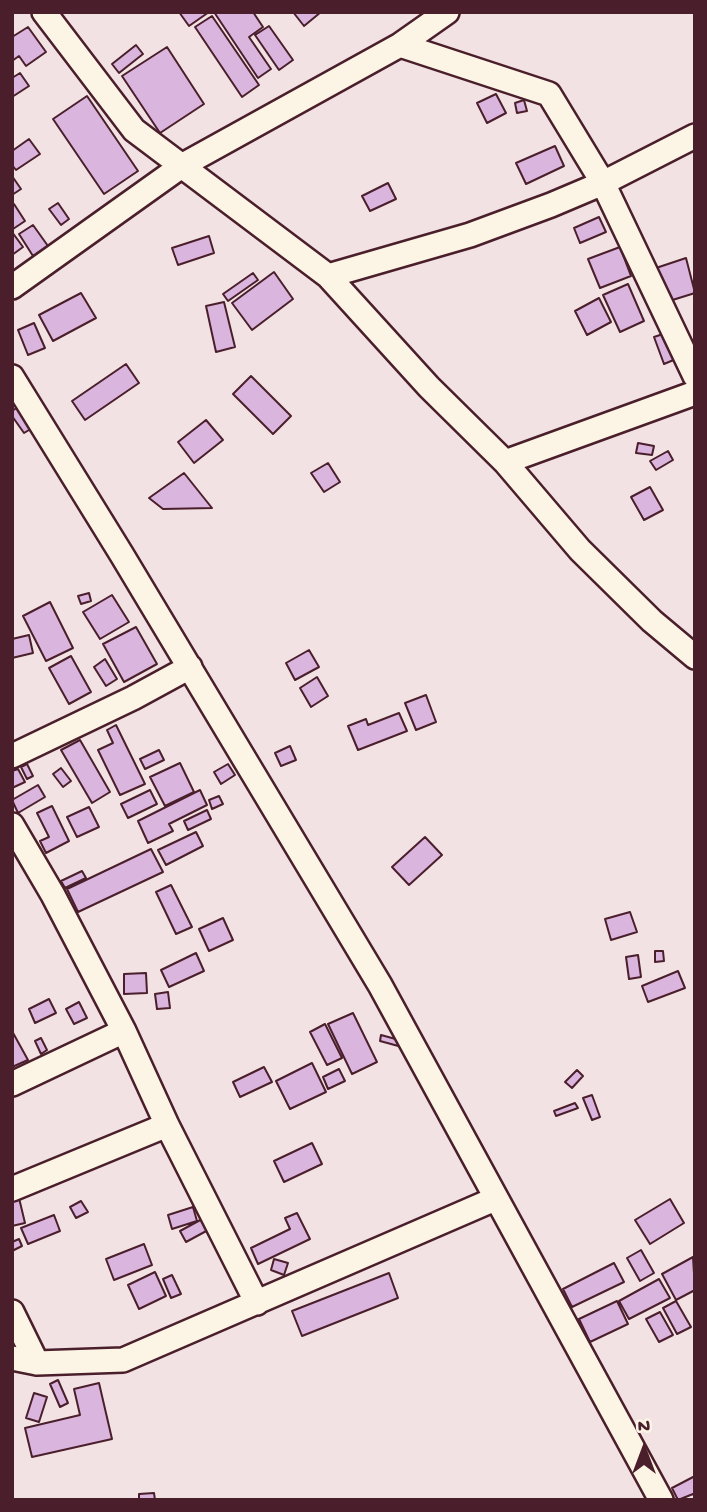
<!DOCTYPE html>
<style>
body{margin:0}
#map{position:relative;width:707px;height:1512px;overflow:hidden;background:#f2e2e3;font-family:"Gochi Hand",sans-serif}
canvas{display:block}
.frame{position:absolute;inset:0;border:14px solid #4a1f2b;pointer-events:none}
.north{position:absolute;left:609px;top:1414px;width:70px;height:70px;-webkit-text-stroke:5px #fcf5e5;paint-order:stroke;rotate:0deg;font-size:19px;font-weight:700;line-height:28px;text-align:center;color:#4a1f2b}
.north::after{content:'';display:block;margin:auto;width:24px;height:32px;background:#4a1f2b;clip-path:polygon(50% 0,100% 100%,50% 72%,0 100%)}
</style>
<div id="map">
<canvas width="707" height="1512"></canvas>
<div class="frame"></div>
<div class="north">N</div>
</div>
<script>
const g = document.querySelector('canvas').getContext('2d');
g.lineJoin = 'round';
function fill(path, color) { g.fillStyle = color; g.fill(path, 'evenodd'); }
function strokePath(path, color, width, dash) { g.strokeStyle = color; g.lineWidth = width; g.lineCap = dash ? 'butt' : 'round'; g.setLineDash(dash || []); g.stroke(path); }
const building = new Path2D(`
 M179 12H209L189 26Z
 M214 12H253L263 27 249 37 271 69 258 78Z
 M293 12H321L304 26Z
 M212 16 259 85 242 97 195 27Z
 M269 26 293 60 279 70 255 35Z
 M28 27 46 52 26 66 19 56 12 61V37Z
 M136 45 143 54 119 73 112 64Z
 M167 47 204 104 160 133 122 76Z
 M20 73 29 86 12 97V78Z
 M496 94 506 113 487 123 477 103Z
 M87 96 138 171 104 194 53 119Z
 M524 100 527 111 517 113 515 103Z
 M29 139 40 154 16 170 12 165V151Z
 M555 146 564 166 526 184 516 163Z
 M12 176 21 189 12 195Z
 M388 183 396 199 370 211 362 196Z
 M58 203 69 219 61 225 49 209Z
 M14 204 25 221 13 229 12 205Z
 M599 217 606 232 580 243 574 228Z
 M33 225 48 246 33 256 19 234Z
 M12 232 23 247 12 255Z
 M209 236 214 253 178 265 172 248Z
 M620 247 631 276 600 288 588 259Z
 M686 258 695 293 666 302 656 268Z
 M274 272 293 299 252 330 232 303Z
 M253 273 258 280 228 301 223 294Z
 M628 284 644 321 620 332 603 295Z
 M81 293 96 318 53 341 39 315Z
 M599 298 611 322 587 335 575 311Z
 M224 302 235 347 216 352 206 306Z
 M34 323 45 348 28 355 18 330Z
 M666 333 676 359 664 364 654 337Z
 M126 364 139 383 85 420 72 401Z
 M251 376 291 416 273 434 233 394Z
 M24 403 39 424 24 433 12 416V411Z
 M206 420 223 440 194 463 178 442Z
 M638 443 654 446 652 455 636 453Z
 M668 451 673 460 656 470 650 461Z
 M328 463 340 482 324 492 311 473Z
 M184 473 212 508 163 509 149 498Z
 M650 487 663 510 644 520 631 497Z
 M89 593 91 601 81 604 78 596Z
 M112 595 129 622 100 639 83 612Z
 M50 602 73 648 46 661 23 616Z
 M136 627 157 664 124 682 103 644Z
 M29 635 33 653 12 658V639Z
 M309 650 319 667 295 680 286 663Z
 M71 656 91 692 69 704 49 668Z
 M105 659 117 679 106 686 94 667Z
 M317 677 328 696 311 707 300 688Z
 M426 695 436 722 416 730 405 703Z
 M399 713 407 731 358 750 348 726 366 719 368 725Z
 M116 725 145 784 120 795 98 750 113 743 107 730Z
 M80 740 110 792 92 803 61 750Z
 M290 746 296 760 281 766 275 753Z
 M159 750 164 760 145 769 140 759Z
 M180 763 194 792 165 806 150 777Z
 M27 764 33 776 27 779 21 767Z
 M228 764 235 775 221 784 214 772Z
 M61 768 71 781 63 787 53 774Z
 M18 769 25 782 12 788V771Z
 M38 785 45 797 18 813 12 800Z
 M150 790 157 804 128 818 121 804Z
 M200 790 207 805 169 824 173 831 148 843 138 821Z
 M219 796 223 804 212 809 209 800Z
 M52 806 69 841 46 853 40 841 49 837 37 813Z
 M89 807 99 827 77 837 67 817Z
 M207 810 211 819 188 830 184 821Z
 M196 832 203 846 166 865 158 850Z
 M425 837 442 855 409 885 392 867Z
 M151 849 163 872 78 912 67 889Z
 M82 871 86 878 65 888 61 881Z
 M171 885 192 927 176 934 156 892Z
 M630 912 637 932 611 940 605 919Z
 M223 918 233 940 209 951 199 929Z
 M655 951H663L664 961 655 962Z
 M196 953 204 971 169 987 161 970Z
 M638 955 641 977 629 979 626 957Z
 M678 971 685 988 648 1002 642 986Z
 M146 973 147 993 124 994V974Z
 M168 992 170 1008 157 1009 155 994Z
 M49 999 56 1013 35 1023 29 1009Z
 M79 1002 87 1018 74 1024 66 1009Z
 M353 1013 377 1062 352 1074 328 1024Z
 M325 1024 342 1058 327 1065 310 1032Z
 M12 1031 28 1060 12 1067Z
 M381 1035 403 1041 402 1047 380 1041Z
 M41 1038 47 1050 41 1054 35 1041Z
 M312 1063 326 1092 290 1109 276 1081Z
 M264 1067 272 1082 240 1097 233 1082Z
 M339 1069 345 1081 328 1089 323 1077Z
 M577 1070 583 1076 572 1088 565 1082Z
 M592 1095 600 1117 592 1120 583 1098Z
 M575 1103 578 1108 556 1116 554 1111Z
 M312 1143 322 1164 284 1182 274 1161Z
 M19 1198 25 1223 12 1226V1200Z
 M670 1199 684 1223 650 1244 635 1220Z
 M81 1201 88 1212 76 1218 70 1207Z
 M193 1207 197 1221 172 1229 168 1215Z
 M297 1213 310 1239 258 1264 251 1248 290 1229 285 1218Z
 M54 1215 60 1231 28 1244 21 1228Z
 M204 1218 210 1229 186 1242 180 1231Z
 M19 1239 22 1246 12 1251V1242Z
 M144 1244 152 1265 114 1280 106 1259Z
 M641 1250 654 1273 640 1281 627 1258Z
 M693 1257 695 1290 676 1300 662 1274Z
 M274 1259 288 1263 284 1275 271 1270Z
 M614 1263 624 1282 572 1307 563 1289Z
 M155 1272 166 1296 139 1309 128 1285Z
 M389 1273 398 1298 302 1336 292 1311Z
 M172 1275 181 1294 171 1298 163 1279Z
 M659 1279 670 1298 629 1319 619 1301Z
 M617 1301 628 1324 590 1342 579 1319Z
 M676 1301 691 1327 677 1334 663 1308Z
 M660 1312 673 1335 659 1342 646 1319Z
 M58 1380 68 1403 60 1407 50 1384Z
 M99 1383 112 1439 32 1457 25 1428 80 1415 74 1389Z
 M34 1393 47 1397 39 1422 26 1418Z
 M695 1476V1497L693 1494 678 1500 672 1488Z
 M154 1493 155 1500H139V1494Z`);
const street = new Path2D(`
 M44 12 134 130 328 276 429 387 505 462 580 550 652 621 695 657
 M400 45 549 94 603 183 695 376
 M328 276 470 235 551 205 603 183 695 136
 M12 287 183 165 400 45 447 12
 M12 377 122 555 380 985 661 1500
 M505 462 695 393
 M12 756 133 698 190 667
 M12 825 53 895 124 1031 167 1125 257 1303
 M12 1084 124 1031
 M12 1189 167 1125
 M12 1312 37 1363
 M12 1358 37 1363 123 1360 495 1199`);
fill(building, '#dab5de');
strokePath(building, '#4a1f2b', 2);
strokePath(street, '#4a1f2b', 28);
strokePath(street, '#fcf5e5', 23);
</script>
